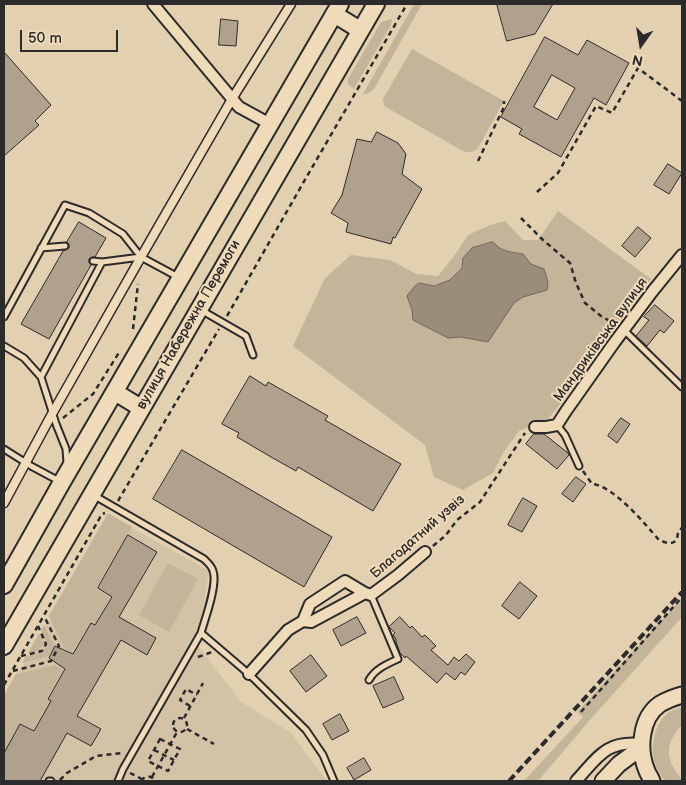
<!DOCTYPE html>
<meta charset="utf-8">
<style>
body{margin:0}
#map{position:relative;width:686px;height:785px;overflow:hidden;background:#e3d0b1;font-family:"Balsamiq Sans",sans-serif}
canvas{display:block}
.frame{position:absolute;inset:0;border:5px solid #2b2b2b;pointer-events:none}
.north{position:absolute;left:616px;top:20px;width:50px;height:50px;-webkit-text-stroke:4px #efdab9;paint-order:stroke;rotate:193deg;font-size:14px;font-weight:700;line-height:20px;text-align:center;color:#2b2b2b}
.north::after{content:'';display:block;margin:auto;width:18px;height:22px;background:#2b2b2b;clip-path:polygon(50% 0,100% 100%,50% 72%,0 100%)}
.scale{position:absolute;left:20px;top:30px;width:98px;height:22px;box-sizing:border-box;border:2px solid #2b2b2b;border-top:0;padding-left:6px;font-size:15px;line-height:18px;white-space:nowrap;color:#2b2b2b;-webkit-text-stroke:4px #efdab9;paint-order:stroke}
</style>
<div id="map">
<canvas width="686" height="785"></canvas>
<div class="frame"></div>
<div class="north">N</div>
<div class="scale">50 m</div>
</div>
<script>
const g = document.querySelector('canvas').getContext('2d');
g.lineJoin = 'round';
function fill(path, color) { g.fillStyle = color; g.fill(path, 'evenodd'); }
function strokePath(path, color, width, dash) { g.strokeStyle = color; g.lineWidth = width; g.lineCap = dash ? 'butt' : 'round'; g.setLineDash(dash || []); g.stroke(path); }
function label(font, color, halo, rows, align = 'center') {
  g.font = font + ' "Balsamiq Sans",sans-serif'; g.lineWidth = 4; g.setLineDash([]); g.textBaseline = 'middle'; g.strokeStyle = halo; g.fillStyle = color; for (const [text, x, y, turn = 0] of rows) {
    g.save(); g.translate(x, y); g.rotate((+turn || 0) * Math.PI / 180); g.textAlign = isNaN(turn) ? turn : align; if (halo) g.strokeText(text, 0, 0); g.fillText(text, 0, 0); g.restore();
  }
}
const built = new Path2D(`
 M111 516 209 571 197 644 241 702 290 732 327 781H4V698Z`);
const green = new Path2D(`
 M414 4H422L374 89 367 94H363Z
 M392 19 391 25 354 89 348 84V79L381 22Z
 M412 49 504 101 478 148C473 153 469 153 463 151L384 106 383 99Z
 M558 211 651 279 599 347 567 395 549 418 519 431 503 453 493 473 463 490 434 477 425 445 293 346 325 278 351 255 390 260 416 274 438 276 454 256 468 235 490 225 505 221 523 240H538ZM493 242C501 252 511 252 523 254L531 264 544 269 547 290 523 297 514 303 488 342 461 337 448 338 413 320 412 310 419 283 434 286 450 280 462 268Z
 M108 513 132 527 96 588 110 598 95 623 91 621 72 652 64 648 49 616Z
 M168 563 198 579 169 632 139 615Z
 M682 598V617L589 721 538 781H524L583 717 577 712Z
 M44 625 55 647 49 656 22 663 26 656 43 652 47 644 41 630Z
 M39 633 44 643 40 650 28 653Z
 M56 665 63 670 46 699 50 701 33 730 20 723 4 751V695L16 674Z
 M682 707V725C670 737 664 752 674 768 676 773 680 776 682 781H665C659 773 653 763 653 753 652 741 656 724 665 716 669 711 676 709 682 707Z`);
const water = new Path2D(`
 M493 242C501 252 511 252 523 254L531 264 544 269 548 282 547 290 523 297 514 303 488 342 461 337 448 338 413 320 412 310 407 296 415 286 419 283 434 286 450 280 462 268 463 258 472 248Z`);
const building = new Path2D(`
 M497 4H553L535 34 507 41Z
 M221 19 238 21 236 46 219 45Z
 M545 37 578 55 587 40 629 63 606 105 594 98 561 157 519 134 522 129 501 117ZM552 75 575 88 557 120 534 107Z
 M4 52 51 105 35 121 39 125 4 156Z
 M377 132 398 143 406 154 402 174 422 189 395 238 393 237 391 244 346 232 348 223 331 213 342 195 357 139 371 142Z
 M668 164 682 173 669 194 654 185Z
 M79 222 106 238 95 257H92L89 259V262L91 265 49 339 21 324 63 251 69 248V245L67 242Z
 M638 227 651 238 635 257 622 246Z
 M655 305 674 321 664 333 660 330 647 346 636 336 649 320 644 317Z
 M250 376 266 386 268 382 328 416 325 420 401 464 373 511 298 467 296 471 271 457 237 437 239 433 222 424Z
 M621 418 630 424 617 443 608 436Z
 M534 434H544L568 453 569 455 557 469 526 444Z
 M182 450 332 537 304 587 153 499Z
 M576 477 586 484 573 502 562 494Z
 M523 498 537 506 522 532 508 525Z
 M128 535 157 552 119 617 156 638 147 655 121 640 77 716 101 729 91 746 67 733 40 781H4V753L20 724 34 731 51 701 48 699 65 669 49 658 55 646 73 654 91 623 95 625 112 597 98 588Z
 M520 582 537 596 519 619 502 606Z
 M357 617 366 633 341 646 333 630Z
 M400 617 410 628 412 626 422 637 425 635 436 646 431 650 448 665 454 657 459 661 466 654 475 662 465 675 461 672 455 680 446 673 437 683 406 656 405 658 400 653 396 642V639L393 635 395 633 389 627Z
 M311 655 327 676 306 692 290 671Z
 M394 677 404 699 383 708 373 686Z
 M340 714 349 731 332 740 323 724Z
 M364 758 371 770 354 780 347 768Z`);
const path = new Path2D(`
 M478 161 504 107V101
 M537 192 558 173 596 106 612 113 638 68 682 101
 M521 218 543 240 570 263 576 283 585 303 601 316 615 324
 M227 316 310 171 407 4
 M133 329 138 284
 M63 418 93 394 120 351
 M583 471 592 484C614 486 645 524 659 540 667 543 671 545 677 540L678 532 682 528
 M118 501 219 329
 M433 546 446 535 457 520 480 502 525 433
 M21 656 42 651 46 644 38 626
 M198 657 212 652
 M13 671 51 661 59 646 44 616
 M4 685 102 514 105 513
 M190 706 180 700 186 689 197 695
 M581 712 682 597
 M173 725a7 7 0 1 1 14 0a7 7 0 1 1-14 0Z
 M184 718 203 683
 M187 729 214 744
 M160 739 180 749 168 771 148 761Z
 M154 750 174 760
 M130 773 142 779
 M152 777 177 732
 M60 780 67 773 96 756 122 753
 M141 781C145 775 152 775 155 781`);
const service = new Path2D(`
 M41 248 65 246
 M93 261 102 262 141 257
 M201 310 246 336 253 355
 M4 317 65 205 89 213 123 234 141 257 178 277
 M624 330 682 387
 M4 346 24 358 41 377 56 424 66 449 67 463
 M41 377 102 262
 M557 425 565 435 579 466
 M4 449 31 466 59 481
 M95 496 204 559C208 563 212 566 213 571 218 584 205 619 201 633L249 674 306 730 323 755 334 781
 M369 680C375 669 387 664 398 659L371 595
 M49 781H51
 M118 781 123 769 201 633`);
const pedestrian = new Path2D(`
 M4 503 52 414 141 257 232 99 291 4`);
const minor = new Path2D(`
 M153 4 239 107 270 124
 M535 427H546L557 425 566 411 614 343 652 292 682 255
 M303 621 311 622 365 593
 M249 674 288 630 303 621 310 604 345 581 365 593 371 595 398 575 425 552
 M576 781C598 757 606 740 642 744`);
const secondary = new Path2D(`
 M603 781 619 764 642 747
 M652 781C651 778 648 774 647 771 638 750 640 718 660 704 667 700 675 697 682 695`);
const primary = new Path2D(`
 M334 14 360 30
 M115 392 141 408
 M4 585 62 482 340 4
 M4 646 376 4`);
const rail = new Path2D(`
 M509 781 682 592`);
const streetNames = [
 ["вулиця Набережна Перемоги",189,325,-60],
 ["Мандриківська вулиця",601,340,-54],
 ["Благодатний узвіз",418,537,-41]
];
fill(built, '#d4c2a6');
fill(green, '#c4b49a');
fill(water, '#9a8e7b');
strokePath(water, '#6e665b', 1);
fill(building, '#b0a18c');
strokePath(building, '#2b2b2b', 1);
strokePath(service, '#2b2b2b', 9);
strokePath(pedestrian, '#2b2b2b', 11);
strokePath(minor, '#2b2b2b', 14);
strokePath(secondary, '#2b2b2b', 19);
strokePath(primary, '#2b2b2b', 20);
strokePath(path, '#2b2b2b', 2.5, [5, 4]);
strokePath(service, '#efdab9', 5);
strokePath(pedestrian, '#efdab9', 8);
strokePath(minor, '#efdab9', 10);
strokePath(secondary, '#efdab9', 15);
strokePath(primary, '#efdab9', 16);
strokePath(rail, '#2b2b2b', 4, [8, 4]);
label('14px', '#2b2b2b', '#efdab9', streetNames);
</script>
